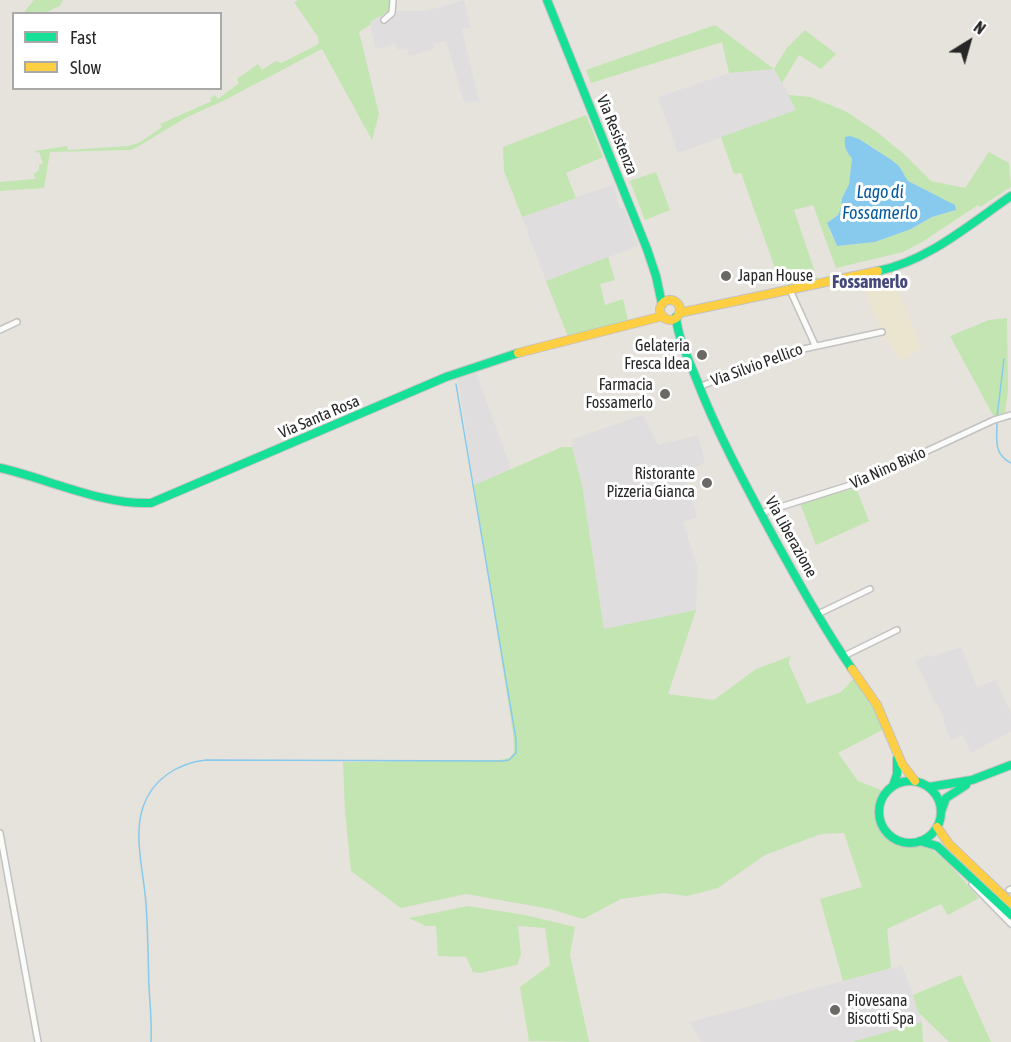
<!DOCTYPE html>
<style>
body{margin:0}
#map{position:relative;width:1011px;height:1042px;overflow:hidden;background:#e6e3dc;font-family:"Asap Condensed",sans-serif}
canvas{display:block}
.legend{position:absolute;left:12px;top:12px;width:210px;height:78px;box-sizing:border-box;background:#fff;border:2px solid #a9a9a9;margin:0;padding:8px 10px;list-style:none;font-size:18px;color:#272727}
.legend li{display:flex;align-items:center;gap:12px;height:30px}
.legend b{width:30px;border:2px solid #a9a9a9}
.north{position:absolute;left:939px;top:12px;width:60px;height:60px;-webkit-text-stroke:4px #fff;paint-order:stroke;rotate:37deg;font-size:16px;font-weight:700;line-height:24px;text-align:center;color:#272727}
.north::after{content:'';display:block;margin:auto;width:21px;height:27px;background:#272727;clip-path:polygon(50% 0,100% 100%,50% 72%,0 100%)}
</style>
<div id="map">
<canvas width="1011" height="1042"></canvas>
<ul class="legend">
<li><b style="height:8px;background:#16e098"></b>Fast</li>
<li><b style="height:8px;background:#ffcf43"></b>Slow</li>
</ul>
<div class="north">N</div>
</div>
<script>
const g = document.querySelector('canvas').getContext('2d');
g.lineJoin = 'round';
function fill(path, color) { g.fillStyle = color; g.fill(path, 'evenodd'); }
function strokePath(path, color, width, dash) { g.strokeStyle = color; g.lineWidth = width; g.lineCap = dash ? 'butt' : 'round'; g.setLineDash(dash || []); g.stroke(path); }
function label(font, color, halo, rows, align = 'center') {
  g.font = font + ' "Asap Condensed",sans-serif'; g.lineWidth = 6; g.setLineDash([]); g.textBaseline = 'middle'; g.strokeStyle = halo; g.fillStyle = color; for (const [text, x, y, turn = 0] of rows) {
    g.save(); g.translate(x, y); g.rotate((+turn || 0) * Math.PI / 180); g.textAlign = isNaN(turn) ? turn : align; if (halo) g.strokeText(text, 0, 0); g.fillText(text, 0, 0); g.restore();
  }
}
const industrial = new Path2D(`
 M464 0 471 27 462 30 479 101 464 102 446 41 433 44 434 49 409 56 407 48 398 50 395 44 376 49 370 25 371 21 390 11H426Z
 M775 69 797 110 678 153 658 97 729 73Z
 M614 184 619 208H624L638 246 546 281 522 217Z
 M474 367 511 469 474 485 457 373Z
 M643 415 658 445 698 435 705 463 684 471 697 517 683 522 698 569 696 610 604 630 582 485 572 447 573 439Z
 M961 647 977 687 996 680 1011 713V731L971 753 963 735 950 740 940 709 933 700 922 674 915 662 928 654 930 657Z
 M902 965 922 1022 852 1042H701L690 1022Z`);
const education = new Path2D(`
 M889 269 921 348 901 360 882 332 859 275Z`);
const green = new Path2D(`
 M34 0H63L60 6 44 13H25L24 12Z
 M299 0H390V11L371 21 370 25 359 32 379 114 372 140 322 49 221 102 187 117 137 147 131 150 50 152 44 188 0 191V182L35 179 34 174 39 170V165L43 163 39 152 36 153 35 151 67 146 68 150 128 146 139 143 162 127 160 124 212 101 210 99 215 95 218 99 239 83 237 79 258 64 262 70 276 61 281 63 315 46 319 43 318 37 294 2Z
 M715 25 774 69 786 49 805 30 836 54 821 69 799 55 782 83 774 69 729 73 722 42 591 83 586 70Z
 M788 95 811 97 847 112 877 132 905 155 931 181 965 188 989 152 1009 163 1011 187 980 207 978 205 922 242 903 252 836 268 813 205 794 210 819 284 790 290 781 266 775 268 741 173 734 174 721 137 796 110ZM871 146 899 166 908 181 948 202 956 210 932 217 911 229 875 242 837 246 829 230 832 219 838 215 841 208 842 198 849 184 852 158Z
 M586 115 603 157 566 173 576 198 522 217 504 171 503 147Z
 M656 172 670 210 645 220 630 181Z
 M608 257 615 280 600 284 605 305 623 299 629 325 569 339 546 281Z
 M1007 318 1008 391 1005 413 994 417 950 336 989 320Z
 M562 447H572L582 485 604 629 696 610 668 694 714 700 756 669 791 656 789 659V664L807 704 841 692 857 675 888 727 838 753 858 781 881 790C868 809 875 841 901 846 910 848 920 844 929 848 948 859 964 882 979 898L948 915 941 904 887 929 891 968 843 981 820 899 862 887 844 833 821 834 765 855 718 888 687 896 664 893 621 899 583 919 550 909 466 894 401 908 351 871 345 812 343 762 500 760 509 758 514 752 513 733 474 485Z
 M856 488 869 521 816 545 800 503Z
 M468 906 525 915 575 927 570 955 589 1042 529 1041 520 987 550 965 545 928 518 926 521 954 517 965 480 973 473 972 466 957 438 956 436 926H426L409 918Z
 M961 975 991 1042H949L918 1012 913 995Z
 M922 1022 923 1042H852Z`);
const water = new Path2D(`
 M850 136 859 139 890 159 899 166 908 181 955 205 956 210 932 217 911 229 875 242 837 246 827 223 838 215 841 208 842 198 849 184 852 158C846 152 844 146 845 137Z`);
const stream = new Path2D(`
 M997 417 1004 359
 M997 422C997 439 993 454 1011 463
 M151 1042C152 1024 150 1005 149 987 148 959 148 931 146 904 144 873 133 837 143 807 152 780 177 763 206 760L502 761 509 760 516 753V739L456 384`);
const street = new Path2D(`
 M384 20 392 13 393 0
 M790 290 815 345
 M0 330 17 322
 M699 387 780 354 882 332
 M761 513 860 482 994 420 1011 415
 M818 614 870 589
 M844 656 897 630
 M0 833 38 1042
 M972 884 1011 924
 M1009 890 1011 889`);
const fast = new Path2D(`
 M547 0 647 249 656 276 662 304
 M878 271C928 261 970 224 1011 196
 M676 317C678 338 688 358 696 378 717 433 746 486 774 538 799 583 823 627 852 669
 M0 468C49 479 101 505 151 503L446 377 518 353
 M879 812a31 31 0 1 1 62 0a31 31 0 1 1-62 0Z
 M893 786 897 774V759
 M929 787 972 780 1011 765
 M941 812 946 798 966 785
 M920 841 937 846 1011 915`);
const slow = new Path2D(`
 M660 310a10 10 0 1 1 20 0a10 10 0 1 1-20 0Z
 M679 313 878 271
 M518 353 663 316
 M852 669 877 705 902 764 915 781
 M937 827 949 844 1011 903`);
const markers = [
 [726,276,6,"#6a6966"],
 [702,355,6,"#6a6966"],
 [665,394,6,"#6a6966"],
 [707,483,6,"#6a6966"],
 [835,1010,6,"#6a6966"]
];
const streetNames = [
 ["Via Resistenza",617,135,68],
 ["Via Silvio Pellico",757,365,-20],
 ["Via Santa Rosa",319,417,-23],
 ["Via Nino Bixio",888,468,-24],
 ["Via Liberazione",791,537,61]
];
const poiNames = [
 ["Japan House",738,276,"left"],
 ["Gelateria",690,346],
 ["Fresca Idea",690,364],
 ["Farmacia",653,385],
 ["Fossamerlo",653,403],
 ["Ristorante",695,474],
 ["Pizzeria Gianca",695,492],
 ["Piovesana",847,1001,"left"],
 ["Biscotti Spa",847,1019,"left"]
];
const waterNames = [
 ["Lago di",880,192],
 ["Fossamerlo",880,213]
];
const neighbourhoodNames = [
 ["Fossamerlo",870,282]
];
fill(industrial, '#e0dddf');
fill(education, '#ebe4cf');
fill(green, '#c2e5b1');
fill(water, '#88caee');
strokePath(stream, '#88caee', 1.5);
strokePath(street, '#c3c2c2', 8);
strokePath(fast, '#c3c2c2', 10);
strokePath(slow, '#c3c2c2', 10);
strokePath(street, '#fbfbfa', 5);
strokePath(fast, '#16e098', 8);
strokePath(slow, '#ffcf43', 8);
for (const [x, y, r, color] of markers) { const dot = new Path2D(); dot.arc(x, y, r, 0, 2 * Math.PI); g.fillStyle = color; g.fill(dot); strokePath(dot, '#fff', 2); }
label('16px', '#272727', '#fff', streetNames);
label('16px', '#272727', '#fff', poiNames, 'right');
label('italic 18px', '#045a9e', '#fff', waterNames);
label('bold 18px', '#45497a', '#fff', neighbourhoodNames);
</script>
